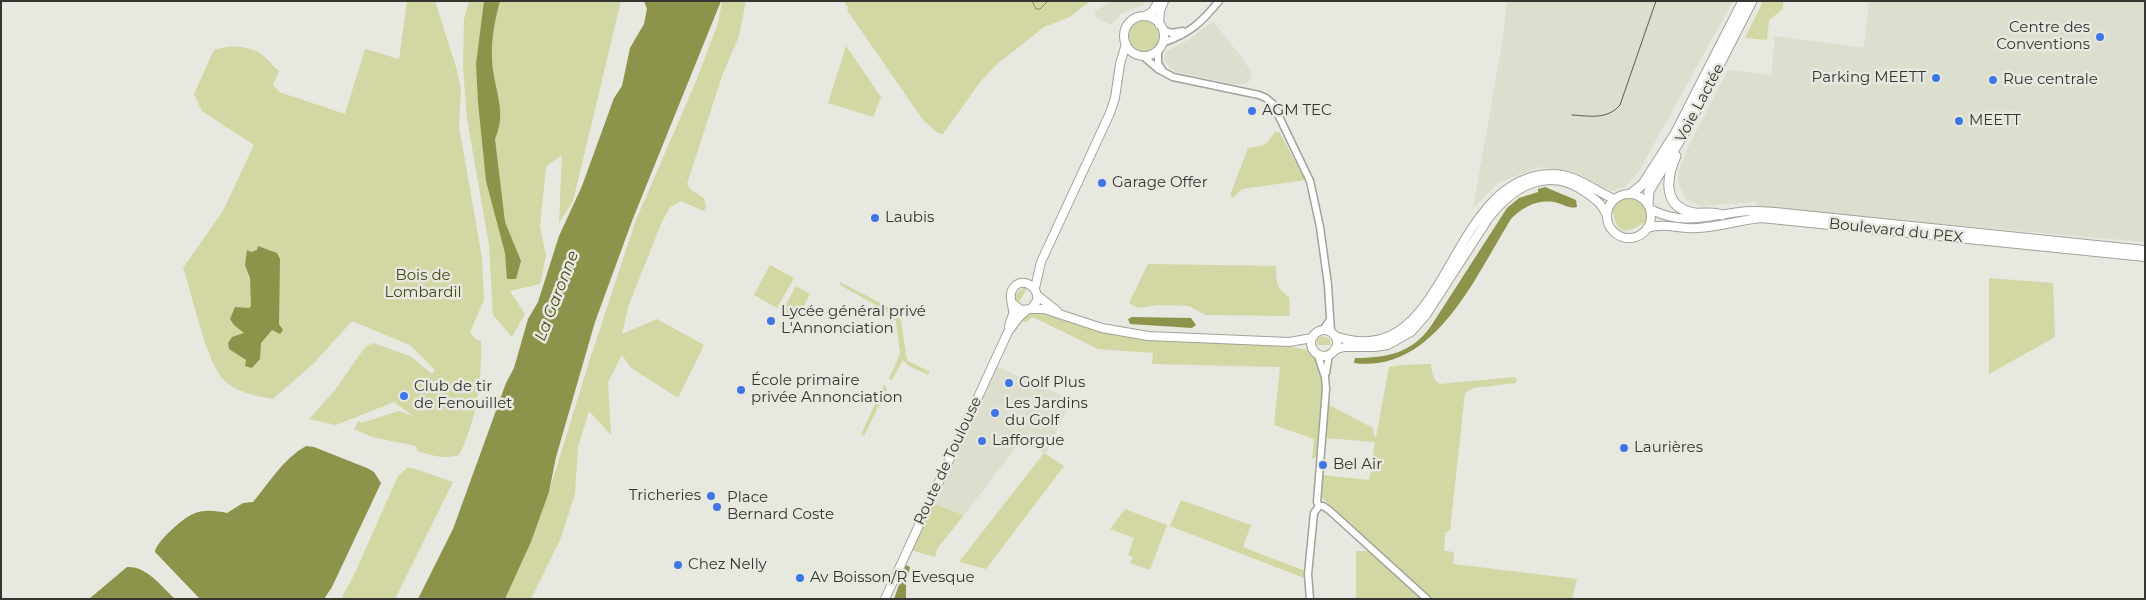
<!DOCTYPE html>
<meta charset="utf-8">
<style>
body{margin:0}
#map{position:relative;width:2146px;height:600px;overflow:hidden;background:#e7e8df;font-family:Montserrat,sans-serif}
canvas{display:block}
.frame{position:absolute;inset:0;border:2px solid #353532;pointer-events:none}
</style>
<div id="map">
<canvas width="2146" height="600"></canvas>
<div class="frame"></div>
</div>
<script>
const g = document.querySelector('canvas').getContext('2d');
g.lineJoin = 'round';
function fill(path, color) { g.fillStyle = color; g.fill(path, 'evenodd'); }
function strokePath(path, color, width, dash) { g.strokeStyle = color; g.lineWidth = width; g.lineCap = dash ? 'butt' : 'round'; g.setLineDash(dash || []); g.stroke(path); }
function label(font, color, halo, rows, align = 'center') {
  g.font = font + ' Montserrat,sans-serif'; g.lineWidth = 5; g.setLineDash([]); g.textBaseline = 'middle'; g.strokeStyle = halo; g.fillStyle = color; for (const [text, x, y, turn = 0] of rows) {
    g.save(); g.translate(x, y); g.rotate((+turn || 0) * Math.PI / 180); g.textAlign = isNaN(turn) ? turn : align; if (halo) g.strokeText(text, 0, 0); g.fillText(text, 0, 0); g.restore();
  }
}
const built = new Path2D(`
 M1111 1H1149L1139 7 1121 14 1111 25 1097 18 1094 12Z
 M1507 1H1733L1639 171 1625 187 1613 191 1600 187 1565 171 1539 167 1498 183 1473 208 1502 44Z
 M1869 1H2145V242L1757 208 1756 202 1700 206 1686 199 1679 186 1678 172 1690 143 1728 70 1771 75 1775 36 1864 48Z
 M1213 21 1246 63 1251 75 1249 82 1242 84H1233L1173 71 1165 61 1164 56 1166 52 1193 37Z
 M996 366 1071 400 1046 454 1020 442 964 515 934 504Z`);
const green = new Path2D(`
 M407 1H435L456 67 461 89 459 126 482 258 484 300 470 332 475 339 481 341C482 380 477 420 459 455 444 460 431 455 417 451L416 446 372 437 354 429 358 421 362 423 398 411 413 416 394 402 336 425 309 419 335 390 365 347 373 343 410 356 432 374 435 370 410 345 352 321 314 363 273 399C257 396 239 393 226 382 207 367 192 293 183 268L223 211 254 145 202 111 194 94 214 50C228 45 244 45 258 52 265 55 272 66 279 71L273 85 279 92 345 114 365 49 399 59Z
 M469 1H621L573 201 559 223 562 155 546 166 540 227 546 256 540 284 510 291 525 314 512 337 493 315 489 245 467 119 463 67 464 19Z
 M722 1H746L739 36 722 76 687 184 691 190 704 198 706 207 704 211 681 201 670 207 661 224 629 304 622 334 657 319 704 345 678 398 630 367 622 355 608 382 611 435 589 411 578 447 575 494 560 540 531 599H505L531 542 549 492 589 362 636 220 694 86 718 24Z
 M844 1H1090L1070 17 1044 27 996 65 980 82 943 134 938 133 923 120 847 10 848 8Z
 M1763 1H1783V9L1769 20 1767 40 1745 38Z
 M1129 36a15 15 0 1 1 30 0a15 15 0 1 1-30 0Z
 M846 46 881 97 873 117 828 103Z
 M1275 132 1280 133 1305 180 1242 189 1233 198 1230 195 1248 148C1267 145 1265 146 1275 132Z
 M1629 197C1643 198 1651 208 1646 222 1637 226 1622 239 1616 223 1614 219 1614 215 1612 211L1618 201Z
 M1148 264 1276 266C1276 281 1276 287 1289 297L1290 316 1206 315 1189 306 1157 305 1138 308 1129 303Z
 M770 265 794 278 777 308 754 295Z
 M1989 278 2053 283 2055 337 1989 374Z
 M840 282 896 311 901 321 907 360 930 372 928 375 909 366 903 360 892 380 889 379 900 354 896 321 886 311 840 285Z
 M796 286 810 294 796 320 782 312Z
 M1023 288H1027L1021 299 1017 303 1015 295Z
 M1037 312 1087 328 1124 336 1293 347C1300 349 1310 349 1314 355 1329 375 1321 430 1319 454L1312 459 1314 439 1274 425 1280 367 1152 364 1153 353 1098 349 1033 317 1026 322 1019 321 1023 317Z
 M1321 336 1329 338 1331 345H1317V339Z
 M1431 364C1432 372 1432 379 1440 384L1515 377 1517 380 1516 383 1473 388 1465 393 1450 530 1445 533 1444 551 1454 552 1453 564 1577 579 1572 599H1430L1321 497V476L1323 475 1369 480 1375 442 1326 438 1329 405 1373 428 1374 436 1376 437 1389 367 1402 365Z
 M884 385 887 389 864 436 861 434Z
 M1044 453 1064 466 986 569 959 562Z
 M407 468H412L453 482 395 599H341L354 575 398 476Z
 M1181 500 1251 525 1243 547 1305 571 1304 578 1170 526Z
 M931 503 964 515 937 549 935 557 910 550Z
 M1125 509 1167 525 1150 570 1130 563 1133 557 1128 555 1134 538 1110 529Z
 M1356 551H1368L1422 599H1356Z`);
const water = new Path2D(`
 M484 1H500C495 19 491 40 492 59 493 89 508 110 495 139L505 222 521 261 516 279H507L505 253 486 181 478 102 476 64Z
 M644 1H721L632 221 595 322 556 457 549 492 531 542 505 599H418L453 529 506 383 514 368 528 319 538 302 559 236 582 186 614 98 622 86 630 48 644 24 647 9Z
 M1545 187 1576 200 1577 207C1570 209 1565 205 1558 203 1540 198 1523 206 1511 219 1476 275 1435 374 1354 363L1355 358C1387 358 1412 353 1431 326L1507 208 1519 198 1538 192V189Z
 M258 246 277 253 280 259 279 324 283 330 280 334 272 330 261 343 260 359 252 368 245 366 246 360 229 349 228 343 232 337 244 333 234 325 230 319 235 307 249 308 251 306 250 278 245 265 247 250 251 252 257 250Z
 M1132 317 1191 318 1196 325 1192 328 1130 324 1128 319Z
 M306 446 314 447 367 468 374 472 381 483 332 587 324 599H200L155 552C155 543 184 517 193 514 203 509 217 511 227 513L243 503 253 502C270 482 282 460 306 446Z
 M906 565 910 567 906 585V599H894Z
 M127 567C147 566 161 586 175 599H89Z`);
const stream = new Path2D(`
 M1032 1 1036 9H1040L1048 1`);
const minor = new Path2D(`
 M1162 29 1171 33 1183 31
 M1162 43C1189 34 1201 23 1219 1
 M1158 50V63L1163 71
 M1143 56 1158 69 1173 77 1259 95 1266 98 1273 104 1310 181 1320 227 1328 285 1331 332
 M1323 330 1329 321
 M1317 353 1325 377 1326 389 1317 502 1319 506
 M1326 373 1329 354
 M1319 506H1323L1329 510 1427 599
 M1310 599 1308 574 1314 513 1319 506`);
const major = new Path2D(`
 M1145 16 1152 12 1159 1
 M1124 36a20 20 0 1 1 40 0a20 20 0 1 1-40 0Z
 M1159 24 1160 11 1164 1
 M1607 216a22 22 0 1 1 44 0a22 22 0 1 1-44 0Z
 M1650 209C1682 226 1707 216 1739 212 1751 210 1763 211 1775 212L2145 250
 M1647 228C1665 222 1681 230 1698 228 1719 227 1740 220 1761 218L2145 257
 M1035 288 1041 262 1110 113 1115 98 1120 64 1126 44
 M1038 296 1057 311
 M1031 309H1044L1102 328 1148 336 1289 342 1312 338
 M1009 326C1010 322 1012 318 1013 314 1014 306 1008 298 1012 290 1020 275 1040 286 1037 301L1031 309 1021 310 1012 303
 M1311 343a13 13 0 1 1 26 0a13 13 0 1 1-26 0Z
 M1335 336C1450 377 1445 176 1551 174 1574 173 1593 190 1614 199
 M1334 350 1344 347H1375L1388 345 1411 332 1426 315 1488 219C1514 185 1550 165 1588 194 1596 200 1603 205 1606 214
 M885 599 1008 332 1019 317 1027 310`);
const highway = new Path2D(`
 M1676 156C1666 178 1662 208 1695 213 1704 214 1712 211 1722 215
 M1632 193 1643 184 1675 134 1743 1
 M1648 204 1649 191 1685 132 1752 1`);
const tram = new Path2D(`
 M1572 115C1590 116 1607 120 1620 105L1656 1`);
const markers = [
 [2100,37,5,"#3f76e6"],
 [1936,78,5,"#3f76e6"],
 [1993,80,5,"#3f76e6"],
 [1252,111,5,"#3f76e6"],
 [1959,121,5,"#3f76e6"],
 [1102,183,5,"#3f76e6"],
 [875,218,5,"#3f76e6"],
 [771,321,5,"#3f76e6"],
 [1009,383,5,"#3f76e6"],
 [741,390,5,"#3f76e6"],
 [404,396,5,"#3f76e6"],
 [995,413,5,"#3f76e6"],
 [982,441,5,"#3f76e6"],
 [1624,448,5,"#3f76e6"],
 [1323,465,5,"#3f76e6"],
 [711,496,5,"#3f76e6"],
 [717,507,5,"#3f76e6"],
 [678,565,5,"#3f76e6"],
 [800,578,5,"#3f76e6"]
];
const poiNames = [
 ["Centre des",2090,28,"right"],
 ["Conventions",2090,45,"right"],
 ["Parking MEETT",1926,78,"right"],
 ["Rue centrale",2003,80],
 ["AGM TEC",1262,111],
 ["MEETT",1969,121],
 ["Garage Offer",1112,183],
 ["Laubis",885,218],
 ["Lycée général privé",781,312],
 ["L'Annonciation",781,329],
 ["École primaire",751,381],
 ["privée Annonciation",751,398],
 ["Golf Plus",1019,383],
 ["Club de tir",414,387],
 ["de Fenouillet",414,404],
 ["Les Jardins",1005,404],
 ["du Golf",1005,421],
 ["Lafforgue",992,441],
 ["Laurières",1634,448],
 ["Bel Air",1333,465],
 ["Tricheries",701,496,"right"],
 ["Place",727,498],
 ["Bernard Coste",727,515],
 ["Chez Nelly",688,565],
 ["Av Boisson/R Evesque",810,578]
];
const streetNames = [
 ["Voie Lactée",1700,103,-62],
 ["Boulevard du PEX",1896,231,6],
 ["Route de Toulouse",948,461,-65]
];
const parkNames = [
 ["Bois de",423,276],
 ["Lombardil",423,293]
];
const waterNames = [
 ["La Garonne",557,296,-69]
];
fill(built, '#dcdece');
fill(green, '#d2d7a4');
fill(water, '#8d934b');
strokePath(stream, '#8d934b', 1);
strokePath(minor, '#a1a29a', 9);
strokePath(major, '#a1a29a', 10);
strokePath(highway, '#a1a29a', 11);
strokePath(minor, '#fff', 6);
strokePath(major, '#fff', 8);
strokePath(highway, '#fff', 9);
strokePath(tram, '#5b5b56', 1);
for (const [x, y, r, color] of markers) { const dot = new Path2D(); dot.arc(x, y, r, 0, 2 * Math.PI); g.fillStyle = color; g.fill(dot); strokePath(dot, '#e7e8df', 2); }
label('15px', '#353532', '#e7e8df', poiNames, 'left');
label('15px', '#353532', '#e7e8df', streetNames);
label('15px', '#494c16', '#e7e8df', parkNames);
label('italic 16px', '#454912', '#e7e8df', waterNames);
</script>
